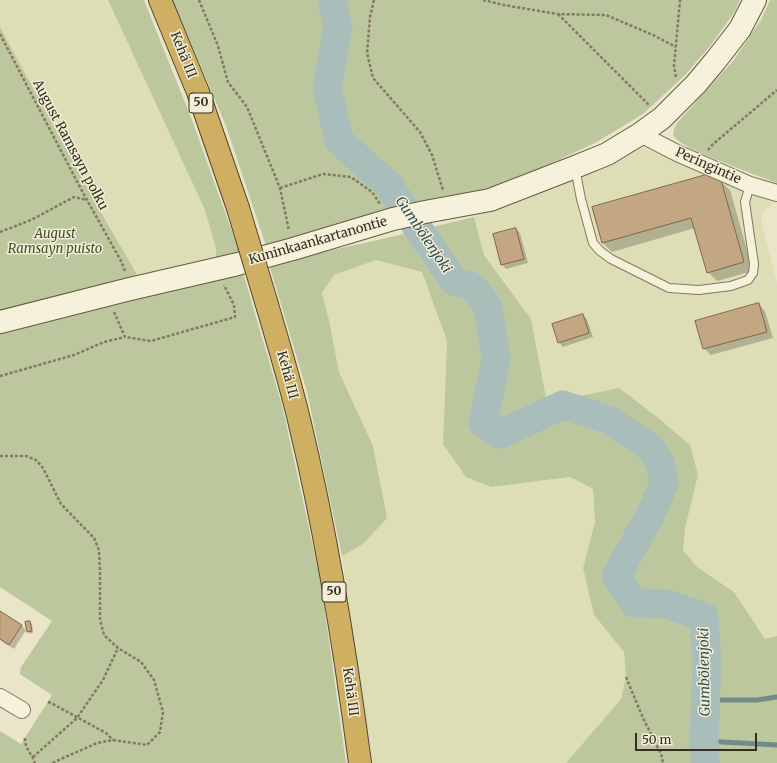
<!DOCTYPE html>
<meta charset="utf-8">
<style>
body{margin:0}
#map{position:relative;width:777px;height:763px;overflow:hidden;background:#eae5c8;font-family:Merriweather,serif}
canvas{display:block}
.scale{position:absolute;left:635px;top:733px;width:122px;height:18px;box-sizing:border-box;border:2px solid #362e21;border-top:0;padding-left:5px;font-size:12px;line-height:14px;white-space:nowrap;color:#362e21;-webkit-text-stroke:3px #f2eed7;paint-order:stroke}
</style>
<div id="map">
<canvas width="777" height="763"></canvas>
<div class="scale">50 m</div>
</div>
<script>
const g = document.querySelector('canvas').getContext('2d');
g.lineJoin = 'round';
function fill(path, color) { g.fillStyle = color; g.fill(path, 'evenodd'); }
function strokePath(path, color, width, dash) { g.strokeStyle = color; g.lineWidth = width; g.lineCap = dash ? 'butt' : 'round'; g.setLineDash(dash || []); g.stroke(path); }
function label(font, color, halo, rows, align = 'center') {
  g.font = font + ' Merriweather,serif'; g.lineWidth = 3; g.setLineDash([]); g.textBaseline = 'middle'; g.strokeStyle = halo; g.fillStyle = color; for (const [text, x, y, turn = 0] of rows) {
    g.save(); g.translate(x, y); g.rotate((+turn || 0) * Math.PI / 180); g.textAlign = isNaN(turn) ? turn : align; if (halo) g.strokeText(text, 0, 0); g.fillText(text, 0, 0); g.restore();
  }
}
const farmland = new Path2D(`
 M0 0H108L205 210 216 249V260L139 278 95 202 0 27Z
 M641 147 774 203 763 212 761 222 777 282V636L765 640 734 592 697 567 683 550 685 528 619 388 547 403 531 319 484 255 474 217Z
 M376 260 422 272 447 341 443 444 491 487 570 477 593 489 595 522 583 568 594 615 624 652 626 677 621 699 566 763H371L342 556 362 545 373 446 339 372 329 320 322 293 334 275Z`);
const green = new Path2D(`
 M108 0H144L192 120 240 254 216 260V249L205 210Z
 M172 0H740L735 11 711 45 685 75 643 114 595 143 543 167 476 193 267 249 226 126 186 31Z
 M770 0H777V183C753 174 729 165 705 155 694 150 682 145 673 136L674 129 677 123 733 61 761 20Z
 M0 27 95 202 139 278 0 311Z
 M474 217 484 255 531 319 547 403 619 388 657 417 690 445 698 475 685 528 683 550 697 567 734 592 765 639 777 636V763H566L621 699 626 677 624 652 594 615 583 568 595 522 593 489 570 477 491 487 466 477 443 444 447 341 422 272 376 260 334 275 322 293 329 320 339 372 373 446 387 518 362 545 342 556 307 392 269 264 378 240Z
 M243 273 282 405 321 583 346 763H0V731L21 744 52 695 20 674 21 667 52 621 0 587V333Z`);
const shadow = new Path2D(`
 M720 181 730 190 753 271 717 281 708 272 695 228 612 252 603 243Z
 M516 229 520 233 528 263 506 269 502 264Z
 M758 304 765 311 773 338 711 355 704 348Z
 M582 315 587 319 593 337 563 347 559 342Z
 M0 612 21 625 26 630 14 649 0 640Z
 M30 622 32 624 33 633 30 634 28 632Z`);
const stream = new Path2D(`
 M706 700H757L777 697
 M704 741 777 745`);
const river = new Path2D(`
 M332 0 338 28 327 87 339 141 389 185 395 195 454 281 473 287 488 307 496 360 483 423 500 434 563 405 609 420 651 448 660 463 664 483 651 514 616 576 634 603 666 604 704 617 707 665 704 741 705 763`);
const building = new Path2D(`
 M709 174 721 180 744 262 707 273 691 218 602 243 592 207Z
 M516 228 524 259 501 265 493 234Z
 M759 303 767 332 703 349 695 321Z
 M583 314 589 333 558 343 552 324Z
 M0 611 22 625 9 645 0 639Z
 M30 621 32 631 27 632 25 622Z`);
const path = new Path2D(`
 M199 0 218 46 228 82 247 107 280 188 289 231
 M374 0 370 17 367 53 373 78 420 132 432 155 443 190
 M483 0 504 5 557 14 606 15 653 35 676 47
 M558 14 649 105
 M0 34 82 191 121 261 125 271
 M676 77 674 66 680 0
 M708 150 712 145 777 90
 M280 188 323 174 351 177 372 192 380 204
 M0 232 31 220 74 197 87 200
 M114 312 125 337 151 341 235 317 234 305 224 285
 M0 376 74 355 104 342 125 337
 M0 456H26L36 460 43 468 61 504 94 538 99 550 100 571V619L104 635 118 648 141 662 154 680 163 712 160 732 147 745 113 740 97 743 52 763
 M626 677 643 718 661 754 663 763
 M48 702 51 703 106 733 113 740
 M25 738C24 747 32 754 35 763
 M33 757 77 718 103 680 118 648`);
const lane = new Path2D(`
 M575 168 581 199 593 243 600 251 611 259 669 288 699 290 731 286 748 280 753 273 754 264 745 202 750 185`);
const street = new Path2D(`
 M640 134 677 153 750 185 777 193
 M0 697 22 710`);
const secondary = new Path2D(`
 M0 322 130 289 238 264 293 249 393 219 425 212 490 200 575 167 607 154 640 134 662 118 696 84 716 60 740 29 755 0`);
const highway = new Path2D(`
 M160 0 198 92 238 208
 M268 308C279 346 291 385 300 424 327 536 345 649 360 763`);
const highwayBridge = new Path2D(`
 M238 208 268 308`);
const shields = [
 [201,103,24],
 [334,592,24]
];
const shieldNames = [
 ["50",201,103],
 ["50",334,592]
];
const streetNames = [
 ["Kehä III",183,55,68],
 ["August Ramsayn polku",70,145,62],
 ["Peringintie",708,166,24],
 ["Kuninkaankartanontie",318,241,-16],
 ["Kehä III",287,375,75],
 ["Kehä III",350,692,82]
];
const parkNames = [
 ["August",55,234],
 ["Ramsayn puisto",55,249]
];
const waterNames = [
 ["Gumbölenjoki",423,235,56],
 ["Gumbölenjoki",705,672,-91]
];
fill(farmland, '#dedeb6');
fill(green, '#bcc79d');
fill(shadow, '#0003');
strokePath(stream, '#708c89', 5);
strokePath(river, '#a9bebb', 29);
fill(building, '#c3a782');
strokePath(building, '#806648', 1);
strokePath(lane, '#84785f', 10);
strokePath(street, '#84785f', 18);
strokePath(secondary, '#665942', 24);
strokePath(highway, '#524633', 24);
strokePath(path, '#84785f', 2.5, [3, 2]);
strokePath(lane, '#f5f1db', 8);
strokePath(street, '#f5f1db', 16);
strokePath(secondary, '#f5f1db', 22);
strokePath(highway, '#cfb063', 22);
strokePath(highwayBridge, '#524633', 24, []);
strokePath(highwayBridge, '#cfb063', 22);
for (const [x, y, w] of shields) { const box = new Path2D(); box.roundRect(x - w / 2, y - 10, w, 20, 3); g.fillStyle = '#f2eed7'; g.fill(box); strokePath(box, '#362e21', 1); }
label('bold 12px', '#362e21', null, shieldNames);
label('13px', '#362e21', '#f2eed7', streetNames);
label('italic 13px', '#41502a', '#f2eed7', parkNames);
label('italic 14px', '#325154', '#f2eed7', waterNames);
</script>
